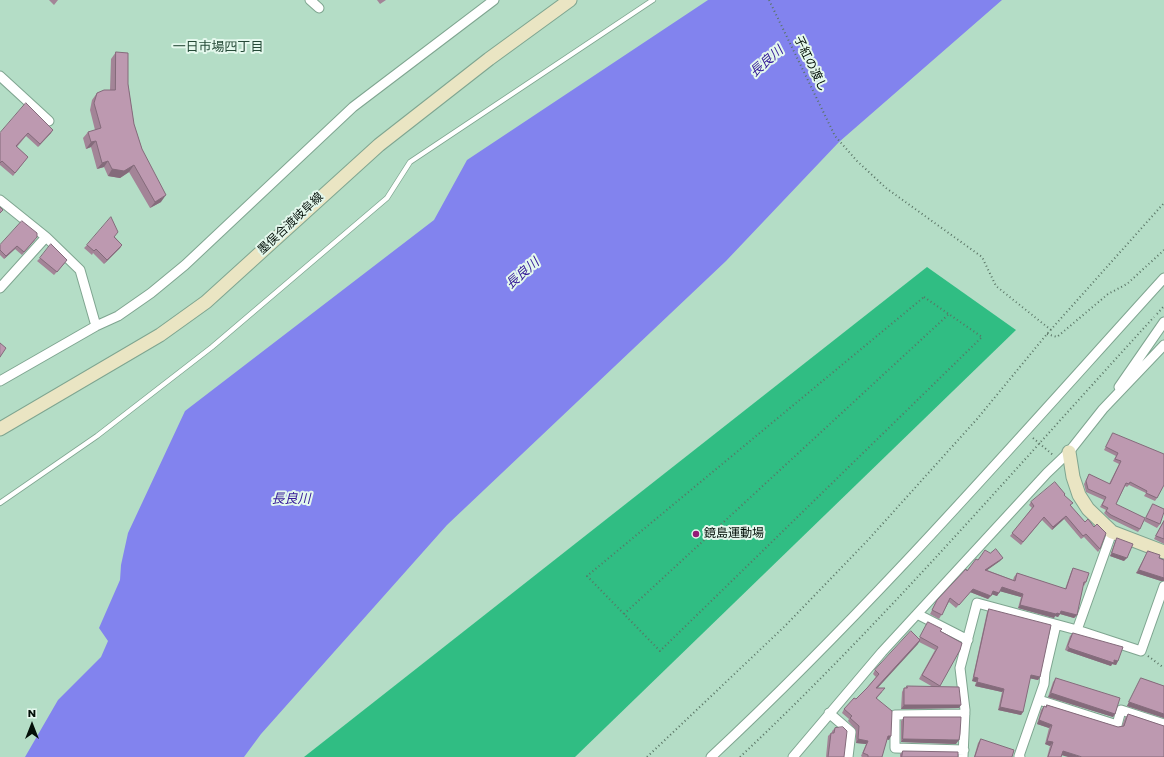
<!DOCTYPE html>
<meta charset="utf-8">
<style>
body{margin:0}
#map{position:relative;width:1164px;height:757px;overflow:hidden;background:#b4ddc6;font-family:Poppins,sans-serif}
canvas{display:block}
.north{position:absolute;left:12px;top:705px;width:40px;height:40px;-webkit-text-stroke:3px #e4f8ed;paint-order:stroke;rotate:0deg;font-size:11px;font-weight:700;line-height:16px;text-align:center;color:#030f08}
.north::after{content:'';display:block;margin:auto;width:14px;height:18px;background:#030f08;clip-path:polygon(50% 0,100% 100%,50% 72%,0 100%)}
</style>
<div id="map">
<canvas width="1164" height="757"></canvas>
<div class="north">N</div>
</div>
<script>
const g = document.querySelector('canvas').getContext('2d');
g.lineJoin = 'round';
function fill(path, color) { g.fillStyle = color; g.fill(path, 'evenodd'); }
function strokePath(path, color, width, dash) { g.strokeStyle = color; g.lineWidth = width; g.lineCap = dash ? 'butt' : 'round'; g.setLineDash(dash || []); g.stroke(path); }
function label(font, color, halo, rows, align = 'center') {
  g.font = font + ' Poppins,"Noto Sans JP",sans-serif'; g.lineWidth = 4; g.setLineDash([]); g.textBaseline = 'middle'; g.strokeStyle = halo; g.fillStyle = color; for (const [text, x, y, turn = 0] of rows) {
    g.save(); g.translate(x, y); g.rotate((+turn || 0) * Math.PI / 180); g.textAlign = isNaN(turn) ? turn : align; if (halo) g.strokeText(text, 0, 0); g.fillText(text, 0, 0); g.restore();
  }
}
const green = new Path2D(`
 M927 267 1016 330 575 757H304Z`);
const water = new Path2D(`
 M708 0H1002L839 142 726 261 447 525 261 734 244 757H25L58 700 101 657 108 641 99 628 120 580 121 565 128 533 185 411 434 220 467 160Z`);
const path = new Path2D(`
 M769 0 835 136 857 161 886 188 982 257 996 286 1051 330
 M924 297 982 337 660 651 587 576Z
 M1157 314 1164 306
 M1047 334 1057 337 1108 294 1127 284 1164 250
 M1033 438 1053 455
 M624 614 949 314
 M1148 656 1164 668
 M647 757 785 626 868 540 977 419 1047 334 1164 203
 M740 757C886 620 1018 465 1154 317`);
const lane = new Path2D(`
 M0 503 97 436 212 347 387 198 410 162 653 0`);
const street = new Path2D(`
 M310 0 319 8
 M0 76 49 121
 M0 200 46 237 80 270 96 326
 M0 288 46 237
 M0 381 96 326 118 316 151 293 185 265 353 107 494 0
 M1119 387 1164 322
 M917 614 968 640
 M1077 630 1112 532
 M1039 700 1117 725 1121 710 1164 724
 M829 713 851 732 848 757
 M964 750 895 748V715L965 714
 M711 757C872 607 1017 440 1164 278
 M793 757 882 652 1047 473 1069 452 1103 409 1164 345
 M963 757 965 710 960 668 977 603 1077 630 1141 651 1164 586
 M1020 757 1019 756 1044 684 1045 672 1056 625`);
const secondary = new Path2D(`
 M0 429 160 335 206 302 379 145 489 59 570 0
 M1069 452 1073 477 1079 495 1088 509 1112 532 1164 552`);
const wall = new Path2D(`
 M49 0H58L54 5Z
 M377 0H386L380 4Z
 M116 52 128 84 134 124 142 149 161 202 150 208 129 172 120 178 108 176 104 167 97 169 91 147 86 149 83 138 88 132 95 130 90 110 92 100 97 93 110 90 111 59Z
 M0 133H51L38 147 26 136 17 147 28 157 13 176 0 165Z
 M115 237 122 245 120 248 104 264 93 253 92 255 84 248 87 245Z
 M35 240 22 255 15 249 4 259 0 255V245Z
 M40 258 65 263 54 275 37 261Z
 M1113 433 1157 498 1155 501 1144 496 1146 493 1129 485 1127 487 1125 486 1116 504 1140 529 1138 532 1109 518 1104 513 1106 510 1100 507 1104 500 1086 492 1084 484 1089 474 1109 484 1119 464 1113 461 1116 456 1104 450Z
 M1064 495 1071 506 1100 549 1098 552 1084 537 1081 539 1064 519 1052 530 1042 520 1021 545 1010 536 1032 508 1029 505 1031 502Z
 M1153 504 1160 524 1157 528 1144 521 1151 508Z
 M1164 520V544L1154 539Z
 M1117 538 1124 561 1110 556 1115 542Z
 M1148 551 1159 558 1164 560V581H1161L1136 573Z
 M978 560 1000 561 987 570 1013 580 1014 577 1017 573 1065 589 1071 572 1073 568 1086 582 1084 586 1083 585 1077 615 1074 618 1060 614 1058 617 1055 616 1054 618 1018 608 1021 597 1000 591 997 596 991 594 988 599 970 592 956 608 949 602 939 619 930 614 937 600Z
 M989 609 1040 677 1038 680 1030 678 1023 712 1021 715 998 710 1002 692 975 686 976 682 972 681 987 612Z
 M928 622 940 631 960 650 939 687 959 708 901 709 902 692 904 688H905L907 686 933 687 919 679 935 650 919 642 877 688 882 692 877 698 889 740 887 739 882 757H862L861 756 866 744 856 743V730L848 721 849 719 842 713 844 709 856 699 867 688 876 677 873 674 875 670 919 639Z
 M1073 633 1118 661 1116 665 1112 664 1111 666 1067 651 1065 650 1070 636Z
 M1056 678 1115 714 1113 717 1048 697 1053 682Z
 M1141 678 1164 686V718L1127 706Z
 M1047 705 1118 727 1122 726 1125 718 1128 714 1164 726 1062 755 1061 757H1047L1050 746 1045 744 1049 728 1037 724 1041 710 1044 706 1045 707Z
 M904 717 956 744 901 742V721Z
 M835 728 844 757H826L828 736 831 733H832V731Z
 M981 739 1012 757H974L978 743Z
 M903 751 958 757H900V754Z`);
const shadedWall = new Path2D(`
 M53 130 51 133 38 147 40 144Z
 M96 141 91 147 86 149 91 142Z
 M108 161 104 167 97 169 102 163Z
 M134 165 129 172 120 178 108 176 112 169Z
 M166 195 161 202 150 208 155 202Z
 M122 245 120 248 104 264 107 260Z
 M17 246 15 249 4 259 6 256Z
 M1066 516 1064 519 1052 530 1053 527Z
 M1112 553 1127 558 1124 561 1110 556Z
 M1003 558 1000 561 983 573 985 570Z
 M1139 570 1164 578V581H1161L1136 573Z
 M1002 587 1023 594 1021 597 999 591Z
 M973 589 991 596 988 599 970 592 956 608Z
 M993 591 999 593 997 596 991 594Z
 M1020 605 1057 613 1061 611 1077 615 1074 618 1060 614 1058 617 1055 616 1054 618 1018 608Z
 M920 640 918 644 874 692 876 688Z
 M1069 648 1114 660 1118 661 1116 665 1112 664 1111 666 1067 651Z
 M1031 675 1040 677 1038 680 1028 678Z
 M974 677 978 678 976 682 972 681Z
 M977 682 1004 689 1002 692 975 686Z
 M1051 693 1115 714 1113 717 1048 697Z
 M1129 702 1164 714V718L1127 706Z
 M904 705H961L959 708 901 709Z
 M1000 707 1023 712 1021 715 998 710Z
 M1039 720 1052 725 1049 728 1037 724Z
 M888 736H891L889 740 886 739Z
 M858 739 868 741 866 744 856 743Z
 M903 739 959 740 956 744 901 742Z
 M1047 741 1053 742 1050 746 1045 744Z
 M1063 751 1082 757H1068L1061 755Z`);
const building = new Path2D(`
 M116 52 128 53V84L134 124 142 149 166 195 155 202 134 165 124 171 112 169 108 161 102 163 96 141 91 142 88 132 101 128 94 103 97 93 104 90H115Z
 M26 103 53 130 40 144 28 133 16 146 28 157 15 173 2 161 0 163V133Z
 M0 207 3 210 0 213Z
 M111 217 118 232 114 237 122 245 107 260 96 249 94 251 87 245Z
 M22 221 37 233V237L24 252 17 246 6 256 0 250V245Z
 M51 244 67 260 57 272 40 258Z
 M0 343 6 348 0 357Z
 M1113 433 1164 454V485L1157 498 1146 493 1147 491 1130 482 1129 484 1126 483 1116 504 1145 518 1140 529 1111 515 1106 511 1108 508 1102 505 1106 497 1088 489 1086 481 1089 474 1110 484 1121 461 1115 459 1118 453 1106 447Z
 M1055 482 1065 494 1064 495 1073 503 1070 505 1085 522 1088 519 1094 527 1097 524 1106 533 1100 549 1086 534 1083 536 1066 516 1053 527 1044 517 1023 542 1012 533 1034 506 1031 502Z
 M1153 504 1164 509V512L1160 524 1146 518Z
 M1164 521V539L1156 536Z
 M1117 538 1133 544 1127 558 1112 553Z
 M996 549 1003 558 985 570 1015 581 1017 573 1066 589 1073 568 1089 573 1086 582H1084L1077 615 1061 611 1060 614 1057 613 1056 614 1020 605 1023 594 1002 587 999 593 993 591 991 596 973 589 959 605 950 598 942 615 932 610 937 600 966 569 967 571 976 559 978 560 985 550 990 553Z
 M1148 551 1160 555 1159 558 1164 560V578L1139 570Z
 M989 609 1051 625 1040 677 1031 675 1023 712 1000 707 1004 689 977 682 978 678 974 677Z
 M928 622 942 629 940 631 962 643 960 650 940 686 922 675 938 647 920 637Z
 M911 631 920 640 876 688H885L876 698 892 711 891 736H888L882 757H868V755L863 753 868 741 858 739 859 726 850 718 852 716 844 709 854 698 856 699 867 688 879 674 875 670Z
 M1073 633 1123 647 1118 661 1114 660V663L1069 648 1068 646Z
 M1056 678 1120 698 1115 714 1051 693Z
 M1141 678 1164 686V714L1129 702Z
 M907 686 959 687 961 705H904V688H907Z
 M1047 705 1118 727 1124 726 1128 714 1164 726V757H1082L1063 751 1061 757H1048L1053 742 1047 741 1052 725 1039 720 1044 706 1046 707Z
 M904 717H961L960 734 959 740 903 739Z
 M843 727 847 731 844 757H828L831 733H834L835 728Z
 M981 739 1014 750 1012 757H975Z
 M903 751 958 752V757H902Z`);
const markers = [
 [696,534,4,"#951b76"]
];
const streetNames = [
 ["子紅の渡し",810,64,64],
 ["墨俣合渡岐阜線",291,224,-43]
];
const poiNames = [
 ["鏡島運動場",704,534]
];
const neighbourhoodNames = [
 ["一日市場四丁目",218,48]
];
const waterNames = [
 ["長良川",767,62,-41],
 ["長良川",523,274,-41],
 ["長良川",291,500]
];
fill(green, '#30bd83');
fill(water, '#8283ee');
strokePath(lane, '#7fa590', 6);
strokePath(street, '#7fa590', 11);
strokePath(secondary, '#7fa590', 15);
strokePath(path, '#597364', 2, [1, 3]);
strokePath(lane, '#fff', 4.5);
strokePath(street, '#fff', 9);
strokePath(secondary, '#eae5c3', 13);
fill(wall, '#a38497');
fill(shadedWall, '#846b7b');
fill(building, '#bd99b0');
strokePath(building, '#846b7b', 1);
for (const [x, y, r, color] of markers) { const dot = new Path2D(); dot.arc(x, y, r, 0, 2 * Math.PI); g.fillStyle = color; g.fill(dot); strokePath(dot, '#e4f8ed', 1.5); }
label('12px', '#030f08', '#e4f8ed', streetNames);
label('12px', '#030f08', '#e4f8ed', poiNames, 'left');
label('13px', '#254937', '#e4f8ed', neighbourhoodNames);
label('italic 13px', '#331997', '#e4f8ed', waterNames);
</script>
